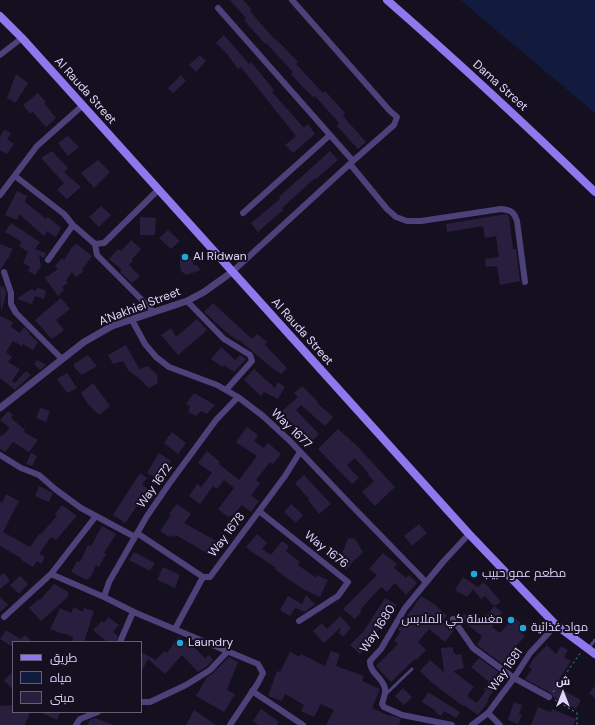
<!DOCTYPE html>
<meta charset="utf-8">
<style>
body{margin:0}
#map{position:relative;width:595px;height:725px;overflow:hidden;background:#151020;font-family:"DM Sans",Cairo,sans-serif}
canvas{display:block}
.legend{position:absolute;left:12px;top:641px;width:130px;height:72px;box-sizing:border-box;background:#151020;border:1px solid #665e77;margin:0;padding:5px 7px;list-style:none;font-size:12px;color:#dfd4f9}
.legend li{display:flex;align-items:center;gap:8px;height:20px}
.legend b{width:20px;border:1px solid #665e77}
.north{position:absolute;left:543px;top:673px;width:40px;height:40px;-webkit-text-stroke:3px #151020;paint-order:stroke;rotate:0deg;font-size:11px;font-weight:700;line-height:16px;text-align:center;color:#dfd4f9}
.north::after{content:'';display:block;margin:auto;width:14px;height:18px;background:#dfd4f9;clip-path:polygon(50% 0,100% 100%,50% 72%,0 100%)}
</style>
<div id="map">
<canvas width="595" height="725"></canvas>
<ul class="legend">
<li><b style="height:5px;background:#8e78ed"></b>طريق</li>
<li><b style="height:11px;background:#121b3d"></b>مياه</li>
<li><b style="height:11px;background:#2a1e3e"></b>مبنى</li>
</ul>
<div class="north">ش</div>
</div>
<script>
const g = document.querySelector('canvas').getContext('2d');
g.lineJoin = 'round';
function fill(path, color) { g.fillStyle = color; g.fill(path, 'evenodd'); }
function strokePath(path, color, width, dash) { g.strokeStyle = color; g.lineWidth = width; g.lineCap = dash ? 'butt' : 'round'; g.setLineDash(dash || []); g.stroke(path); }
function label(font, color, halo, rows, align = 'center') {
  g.font = font + ' "DM Sans",Cairo,sans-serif'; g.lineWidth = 4; g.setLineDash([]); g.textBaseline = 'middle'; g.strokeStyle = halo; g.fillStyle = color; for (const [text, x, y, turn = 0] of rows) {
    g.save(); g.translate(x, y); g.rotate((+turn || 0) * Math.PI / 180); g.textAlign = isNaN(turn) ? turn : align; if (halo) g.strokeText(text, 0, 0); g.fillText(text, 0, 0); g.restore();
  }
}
const water = new Path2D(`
 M461 0H595V113L477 14Z`);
const building = new Path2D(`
 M230 0H243L252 10 250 11 275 40 276 39 298 62 296 64 323 93 325 91 345 113 343 116 366 142 358 149 337 126 339 123 315 96 313 97 302 86 291 74 293 72 266 43 265 44 244 20 246 18Z
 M224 35 249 64 251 62 274 90 272 92 304 128 308 124 315 134 293 153 285 145 296 136 241 67 238 69 227 54 216 43Z
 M200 55 206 61 196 72 189 65Z
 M16 74 28 83 16 102H14L7 98Z
 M181 75 186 81 173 93 168 88Z
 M38 93 46 102 44 103 56 118 46 127 33 112 30 114 23 105Z
 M4 130 11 133 7 139 14 144 7 154 0 150V137Z
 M68 136 79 147 68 156 58 143Z
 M52 151 68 168 64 172 81 187 67 199 57 190 64 183 41 158Z
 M330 151 338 160 316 179 315 178 282 208 283 210 258 232 251 223 280 199 279 197Z
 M98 160 110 172 94 188 81 173Z
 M17 191 27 196 25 202 46 219 48 217 61 228 56 237 47 231 44 236 19 214 17 220 5 215Z
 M101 206 111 215 99 227 89 217Z
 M506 214 509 216 513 249H516L520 281 500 285 497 266 486 267 485 259 499 257 496 236 485 238 483 226 447 232 446 224Z
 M140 217 156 218 155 235H140Z
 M11 223 40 242 35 249 46 253 44 258 39 255 41 267 35 275 28 271 30 267 23 263 28 252 19 246 22 242 5 232Z
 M168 230 180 241 171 249 159 238Z
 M131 240 141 249 132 259 133 261 129 265 140 276 132 283 120 272 122 270 109 259 118 249 121 251Z
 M0 244 13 249 10 254H11L0 270Z
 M77 244 92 256 82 270 84 271 76 277 72 272 66 280 68 283 62 287 64 290 58 296 45 278 58 269 55 266 62 258 64 260 72 247Z
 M180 254H188L193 261V265H197L201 270 186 275 181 271 180 266Z
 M0 286 4 287 6 294 1 312Z
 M37 287 46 291 44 299 35 296 32 304 17 299 31 289 36 291Z
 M61 298 70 309 56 320 64 330 52 339 35 320Z
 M213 303 252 339 257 334 267 342 265 345 287 368 281 374 272 368 239 340 238 341 225 331 204 312Z
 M0 316 13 322 11 327 20 333 24 327 30 333 29 334 38 342 33 350 23 344 22 346 13 341 6 352 12 357 8 362 20 369 12 381 15 383 26 371 31 375 15 390 0 378Z
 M197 319 207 330 178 355 161 335 171 328 176 337Z
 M126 345 139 369 148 366 157 375 158 383 149 388 140 379 128 370 123 361 113 364 108 355Z
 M221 347 235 360 240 355 246 359 234 372 224 365 222 367 211 359Z
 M88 355 97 366 82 375 74 367V364Z
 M37 360 46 365 40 370 34 364Z
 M254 369 275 388 278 382 285 387 278 399 264 392 261 396 244 380Z
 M67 373 77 388 67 393 57 379Z
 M93 383 110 406 99 415 88 404 81 393Z
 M302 386 318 402 317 403 333 417 325 426 301 405 296 410 319 434 311 442 294 425 293 426 281 412 298 397 294 393Z
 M194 393 215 405 207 414 201 411 196 416 188 412 190 406 186 404Z
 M40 408 50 411 46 422 36 418Z
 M8 411 13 415 11 418 25 430 24 432 38 440 29 452 13 442 5 452 0 449V435L2 436 10 428 0 420Z
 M247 427 258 435 254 441 264 448 268 443 281 454 273 464 270 462 256 480 260 483 251 496 259 501 251 512 242 505 234 514 228 517 218 509 234 488 224 480 217 489 213 486 200 504 189 496 197 484 201 487 212 473 198 463 207 451 220 462 219 464 239 480 257 456 236 442Z
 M338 429 357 446 395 487 375 506 362 492 374 481 368 475 369 474 355 458 347 465 359 478 352 484 318 449Z
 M172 432 186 443 178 454 164 443Z
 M31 453 37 456 32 466 26 464Z
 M159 453 171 461 159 480 147 473Z
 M140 473 147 478 142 485 149 489 125 523 113 515Z
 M304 475 331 504 319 514 308 500 309 499 295 483Z
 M39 486 53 493 49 502 35 496Z
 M6 494 19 501 3 532 30 547 40 533 41 534 57 516 55 514 62 505 77 516 56 540 51 537 39 554 45 557 41 564 37 561 33 567 20 559 21 558 0 546V501L2 503Z
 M177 504 191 514 184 523 218 542 210 555 176 535 174 537 170 535 169 537 160 531 171 515 169 514Z
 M291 504 303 515 296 523 284 512Z
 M419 524 427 533 412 546 404 536Z
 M102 526 116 534 104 553 106 554 99 567 96 565 91 576 87 580 71 572 77 561 80 562 88 545 91 546Z
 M257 534 267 543 262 549 271 555 282 541 289 546 286 551 300 562 298 565 316 578 317 575 328 580 320 597 303 589 288 579 275 569 276 568 257 555H256L246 547Z
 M348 538 355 539 363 552 356 559H355L346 570 334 561 338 555 341 557Z
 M134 552 155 563 150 571 129 560Z
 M383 553 397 564 394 568 406 578 409 575 417 583 406 595 395 583 387 592 381 587 360 610 362 611 355 619 343 609 377 575 369 569Z
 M163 567 180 575 175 588 157 580Z
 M4 573 10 581 0 589V576Z
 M20 576 28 584 19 594 10 585Z
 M463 577 478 587 484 582 501 602 494 606 485 596 481 599 473 589 467 597 455 590Z
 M54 584 68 592V597L41 621 29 608 39 599 40 600Z
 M306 595 315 604 305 612 295 608 290 616 280 610 288 596 302 604Z
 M421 596 433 603 447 616 442 621 454 630 445 642 429 629 418 642 426 650 416 660 415 659 391 682 376 666 398 644 394 641 401 631 398 630 400 626Z
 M0 597 8 605 0 612Z
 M385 598 397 605 369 643 370 644 360 654 350 645 364 631Z
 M494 606 502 612 492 627 500 633 514 617 524 626 519 631 525 636 513 650 518 653 508 668 477 645 482 636 460 619 464 614 478 625 485 614 488 615Z
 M74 607 83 612 84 608 94 611 84 642H72L73 637 63 633V634L50 629 60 608 71 613Z
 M340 616 351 628 343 637 339 633 341 627 324 643 313 631 322 623 327 629Z
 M108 617 119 625 113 632 118 636 116 642H107L93 630 102 621 104 623Z
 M6 630 20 639 25 635 32 642H13V647L0 639Z
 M178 637 195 648 205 658 209 655 213 660 206 667 198 672 182 655 165 674 148 659 141 672V652L156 660 164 651 167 653Z
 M547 645 556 654 561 646 568 650 564 657 571 661 555 686 581 700 576 709 553 697 551 693 525 679 532 669 529 667 534 658Z
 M453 647V652L457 655 461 654 464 668 453 671 474 687 467 696 477 703 486 690 484 689 489 682 471 667 479 658 504 676 487 700 489 701 478 715 464 705 463 706 431 682 420 671 430 660 444 672 441 648Z
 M331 651 340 654 336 666 364 676 362 681 380 689 372 708 390 716 391 715 401 719 399 725H326L334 710 321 704 314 717 301 711 304 705 285 694 282 701 268 696 277 671 280 672 290 652 300 657 301 654 325 666Z
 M229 657 238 662 227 690 235 694 224 712 196 696 207 677 213 673Z
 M13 671V689L4 681Z
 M595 686V698L589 693Z
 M403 688 412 697 404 705 395 696Z
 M428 692 460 712 456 718 444 711 441 716 435 712 436 711 422 702Z
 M514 702 522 705 519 714 522 715 518 724 508 720Z
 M13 705V712H30L25 725H0V706Z
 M538 707 551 712 552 709 576 719 573 725H531Z
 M261 709 279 722 277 725H258L253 721Z
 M194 710 216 725H186Z
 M40 712H60L57 720Z
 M95 718 112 724V725H87L90 720Z`);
const path = new Path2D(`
 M553 692 581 652
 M555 700 577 713V725`);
const service = new Path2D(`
 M588 649 595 640
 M386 694 412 669`);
const minor = new Path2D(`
 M292 0 390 111 397 117 394 125 353 161
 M218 8 353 161 232 272
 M0 55 22 38
 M350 164 387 209 396 217 407 221H421L501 209C511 210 514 212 517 221L525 282
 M15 176 64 214 73 225 95 244 97 255 154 312
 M0 195 37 146 82 106
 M243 213 330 135
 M95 244 104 243 158 190
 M48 260 73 225
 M4 272 11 293V304L16 313 62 359
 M187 301 224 339 250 355 252 361 226 390
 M132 320 145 344 156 357 169 367 217 385 238 397 263 416 290 441 350 504 426 582
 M0 455 21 468 39 475 55 489 81 508 135 537
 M259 511 348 582 338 596 299 621
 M137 533 203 577
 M51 574 104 597 136 613 258 664 263 673 258 683 230 725
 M104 597 109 582 147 516 169 484 216 420 238 397
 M4 617 51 574 96 516
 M453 619 473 648 514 678 549 697
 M175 629 203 577H210L285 476 300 452
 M120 642 133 612
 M252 691 303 725
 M141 702H150L186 685 210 670 228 651
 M488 713 500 725
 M76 725 80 719 98 712
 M452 725 402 715 384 707 382 704C383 699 386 693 385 689 384 678 369 673 370 661L381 649 405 608 443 562 469 534
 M472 725 488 713 514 678 530 653 556 625`);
const tertiary = new Path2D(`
 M0 408 84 342 112 326 187 301 204 292 232 272`);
const secondary = new Path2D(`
 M387 0C458 62 527 126 595 192
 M0 16 22 38 469 534 556 625 595 654`);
const markers = [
 [185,257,4,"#1da9dd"],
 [474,574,4,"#1da9dd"],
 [511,620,4,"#1da9dd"],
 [523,628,4,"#1da9dd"],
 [180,643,4,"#1da9dd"]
];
const streetNames = [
 ["Dama Street",500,86,42],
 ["Al Rauda Street",85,91,48],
 ["A'Nakhiel Street",140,307,-21],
 ["Al Rauda Street",302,332,48],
 ["Way 1677",291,429,44],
 ["Way 1672",155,486,-55],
 ["Way 1678",227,535,-53],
 ["Way 1676",326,550,38],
 ["Way 1680",378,629,-57],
 ["Way 1681",506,670,-55]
];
const poiNames = [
 ["Al Ridwan",193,257],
 ["مطعم عمو حبيب",482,574],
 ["مغسلة كي الملابس",503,620,"right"],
 ["مواد غذائية",531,628],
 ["Laundry",188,643]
];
fill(water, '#121b3d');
fill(building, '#2a1e3e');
strokePath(path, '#3d99a4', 1, [2, 3]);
strokePath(service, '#4c4179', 3);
strokePath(minor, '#4c4179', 6);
strokePath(tertiary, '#4c4179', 7);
strokePath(secondary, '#8e78ed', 8);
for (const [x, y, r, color] of markers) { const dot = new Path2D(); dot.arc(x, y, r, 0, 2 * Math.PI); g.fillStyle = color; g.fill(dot); strokePath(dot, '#151020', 1.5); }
label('12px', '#dfd4f9', '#151020', streetNames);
label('12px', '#dfd4f9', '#151020', poiNames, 'left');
</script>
